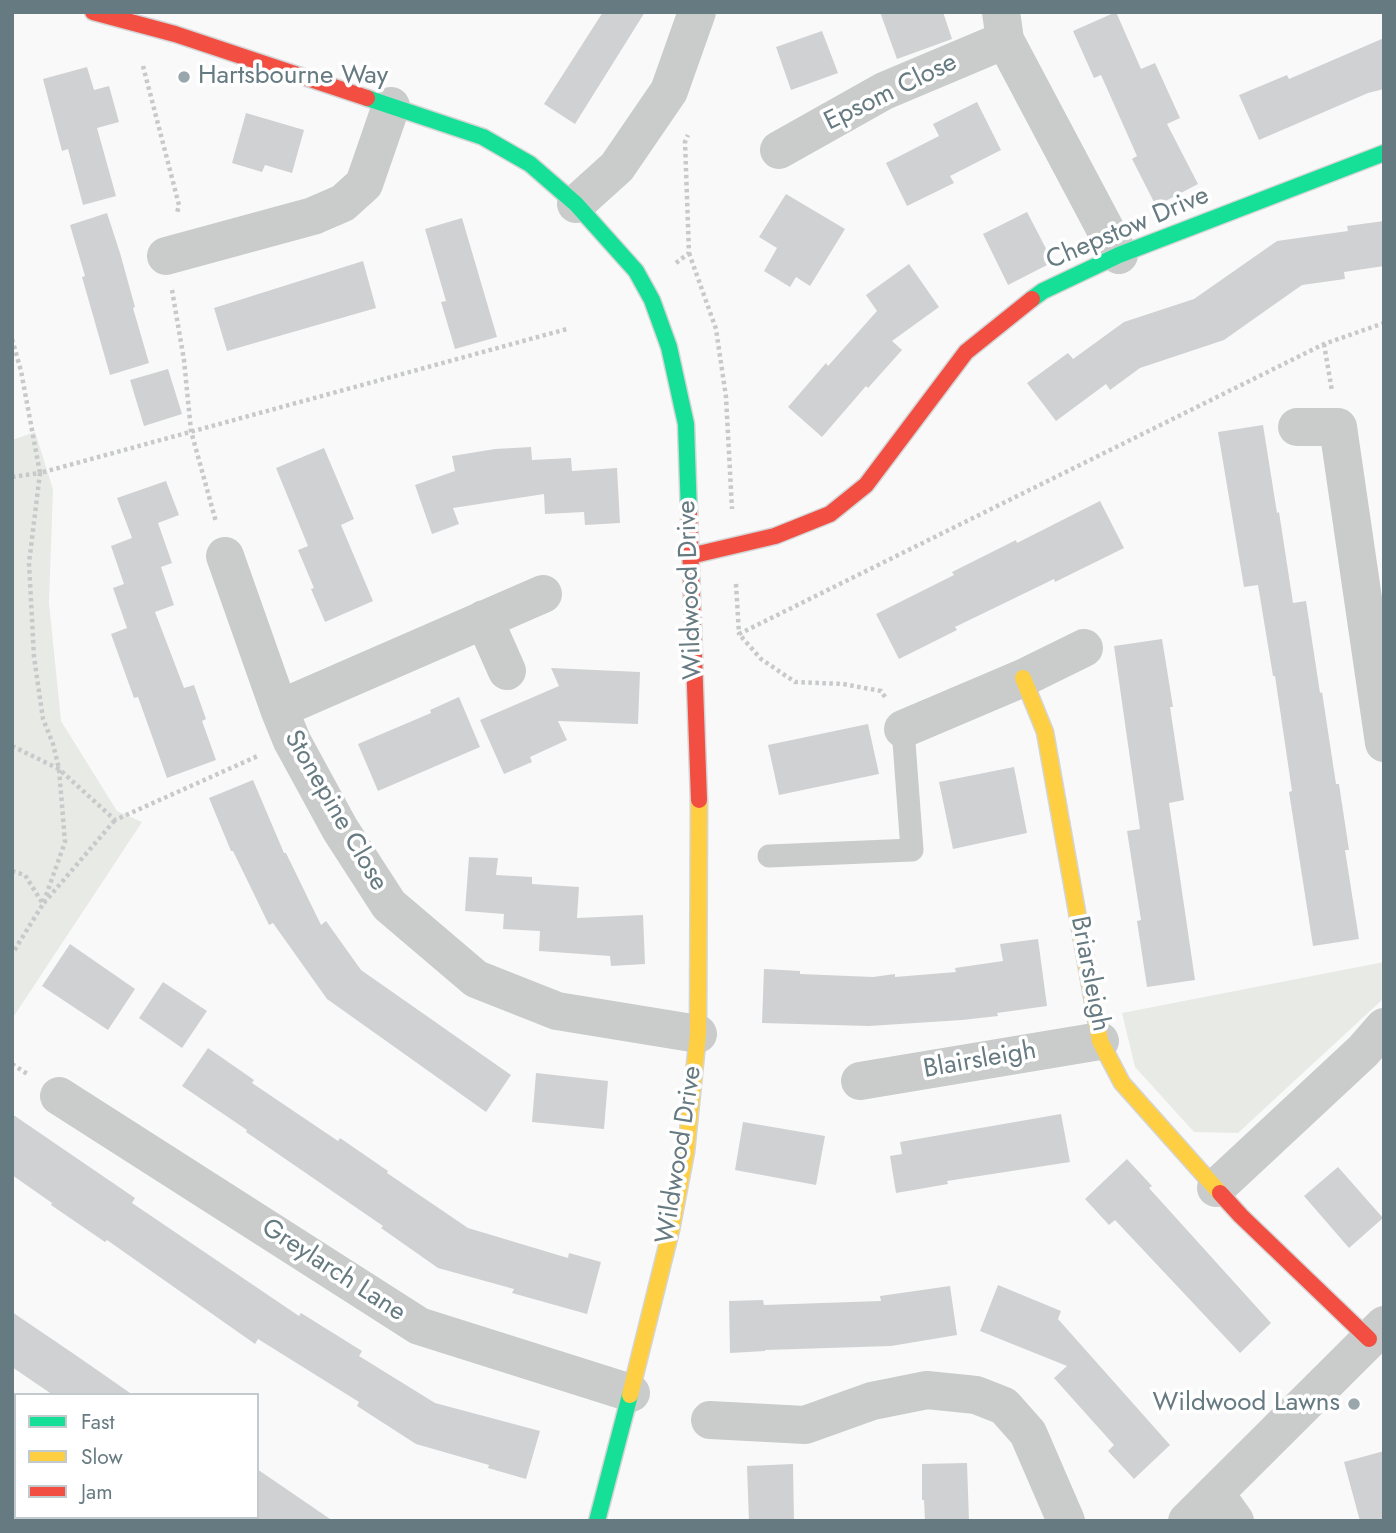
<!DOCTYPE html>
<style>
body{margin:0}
#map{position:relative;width:1396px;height:1533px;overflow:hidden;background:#f9f9f9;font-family:Jost,sans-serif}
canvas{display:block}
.frame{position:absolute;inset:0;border:14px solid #667a81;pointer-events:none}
.legend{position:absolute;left:14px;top:1393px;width:245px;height:126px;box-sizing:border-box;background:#fff;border:2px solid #c2cacd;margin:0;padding:9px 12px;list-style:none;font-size:21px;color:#667a81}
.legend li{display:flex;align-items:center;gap:14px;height:35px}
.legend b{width:35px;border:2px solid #c2cacd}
</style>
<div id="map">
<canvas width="1396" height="1533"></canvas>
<div class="frame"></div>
<ul class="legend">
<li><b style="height:9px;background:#16e098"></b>Fast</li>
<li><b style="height:9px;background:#ffcf43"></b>Slow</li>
<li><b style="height:9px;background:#f24e42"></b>Jam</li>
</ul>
</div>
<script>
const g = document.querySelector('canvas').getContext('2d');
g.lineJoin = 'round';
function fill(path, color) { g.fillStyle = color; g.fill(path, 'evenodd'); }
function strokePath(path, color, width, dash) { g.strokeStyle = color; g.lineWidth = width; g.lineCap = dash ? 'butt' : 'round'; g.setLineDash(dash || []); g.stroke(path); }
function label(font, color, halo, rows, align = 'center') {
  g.font = font + ' Jost,sans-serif'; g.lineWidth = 7; g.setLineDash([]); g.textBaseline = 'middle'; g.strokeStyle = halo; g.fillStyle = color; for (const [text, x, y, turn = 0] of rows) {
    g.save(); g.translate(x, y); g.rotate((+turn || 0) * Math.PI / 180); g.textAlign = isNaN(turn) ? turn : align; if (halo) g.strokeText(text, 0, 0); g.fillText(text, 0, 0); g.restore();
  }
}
const green = new Path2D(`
 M35 432 53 489 49 603 61 721 117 811 142 822 12 1019V440Z
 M1384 962 1383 999 1238 1133 1194 1132 1135 1067 1122 1013Z`);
const building = new Path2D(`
 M603 12H645L575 124 544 104Z
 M880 12H943L952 39 897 59Z
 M1116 12 1141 69 1155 63 1180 118 1167 124 1198 184 1156 206 1132 159 1137 156 1101 75 1094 78 1073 31Z
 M822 31 838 73 791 90 776 47Z
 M1384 38V89L1368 93 1259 140 1239 95 1287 75 1289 79Z
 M87 67 94 90 109 86 119 122 97 128 116 196 83 205 68 149 62 151 43 79Z
 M977 102 1001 150 950 176 954 183 907 206 886 163 939 136 933 124Z
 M246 113 304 130 292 173 265 165 262 172 232 163Z
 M786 194 845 229 810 286 796 277 790 287 764 271 777 248 759 237Z
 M1027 212 1053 262 1008 285 983 234Z
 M107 213 120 253 135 307 133 308 149 363 110 375 82 277 85 276 70 225Z
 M462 218 497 337 455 349 441 302 446 301 425 229Z
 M1384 221V266L1344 272 1345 279 1302 285 1224 340 1140 368 1110 390 1106 384 1056 421 1027 383 1068 353 1073 359 1124 322 1194 299 1277 241 1348 231 1347 226Z
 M363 261 376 308 227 351 214 308Z
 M909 264 939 307 892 341 902 350 868 388 866 386 822 437 788 407 826 363 828 366 877 311 866 295Z
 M168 369 182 414 144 426 130 380Z
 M1263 425 1277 513 1279 512 1293 603 1306 601 1320 693 1322 692 1336 784H1339L1349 850H1345L1359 939 1313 946 1289 792 1292 791 1275 676H1273L1258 585 1244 587 1218 432Z
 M531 447 532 460 571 458 572 471 617 468 620 523 585 525 584 512 545 514 544 494 453 508 459 524 432 534 415 485 455 471 452 456 495 449Z
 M324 448 354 519 341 525 373 601 325 622 311 589 314 588 298 550 308 546 276 468Z
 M166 481 179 515 158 523 172 563 161 567 174 605 155 612 184 688 194 685 206 719 202 721 216 760 167 778 138 697 134 698 111 634 127 628 113 588 124 584 111 546 132 538 117 498Z
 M1100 501 1124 548 1055 582 1054 579 955 627 957 630 899 659 876 614 954 575 952 572 1016 540 1017 543Z
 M1162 639 1173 707H1170L1184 800 1169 803 1195 980 1147 987 1137 921 1141 920 1127 831 1140 829 1114 646Z
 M551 668 640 672 638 724 558 721 567 740 530 757 532 762 504 774 480 720 559 686Z
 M459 697 480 747 378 791 358 744 431 713 430 710Z
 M868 724 879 774 779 795 768 745Z
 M1014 767 1027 833 953 849 939 782Z
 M253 780 284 853H286L321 925 326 921 361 970 511 1075 486 1112 327 999 273 923 269 925 233 851H231L209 798Z
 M469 857 498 858 496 875 532 877V884L579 887 577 918 643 915 645 964 611 966 610 956 539 951 540 931 503 929 504 914 465 911Z
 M1038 939 1047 1006 997 1013 998 1016 962 1020 869 1026 762 1023 764 969 800 971V974L873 977 895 974V977L956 972 955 968 1003 961 1000 944Z
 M70 944 135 989 108 1030 42 986Z
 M163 982 207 1011 182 1048 139 1018Z
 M208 1048 254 1080 252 1083 338 1141 340 1138 388 1171 387 1173 468 1228 568 1258 569 1253 601 1262 587 1314 512 1293 514 1289 438 1268 381 1228 383 1226 246 1132 247 1130 182 1086Z
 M536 1073 608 1081 604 1129 532 1122Z
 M12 1114 135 1198 132 1203 299 1316 301 1313 362 1351 359 1356 435 1403 540 1431 526 1479 488 1468 489 1465 416 1444 357 1406 359 1402 258 1339 255 1344 107 1240 105 1242 51 1205 52 1203 12 1175Z
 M1061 1114 1070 1162 947 1181 948 1184 896 1193 890 1156 902 1154 900 1142Z
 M743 1122 825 1136 816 1185 735 1170Z
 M1127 1159 1152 1186 1149 1188 1271 1323 1240 1353 1115 1220 1109 1225 1085 1199Z
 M1338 1167 1383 1218 1349 1248 1304 1196Z
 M998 1285 1061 1311 1058 1319 1170 1445 1134 1479 1108 1451 1114 1445 1054 1378 1067 1366 980 1331Z
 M950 1286 957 1335 891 1346 765 1350V1351L730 1353 729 1301 763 1300 764 1305 881 1301 880 1296Z
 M12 1312 74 1354 133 1395H53L12 1367Z
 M1384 1451V1521H1360L1344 1462Z
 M967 1463 969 1521H925L924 1500H922V1464Z
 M793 1464 794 1521H749L747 1466Z
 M257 1469 333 1521H257Z`);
const path = new Path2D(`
 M143 66 179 205 177 213
 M689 253 716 329 726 397 732 509
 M676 263 689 253 685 142 688 135
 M172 290 184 360 191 431 216 522
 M12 339 21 371 40 473 567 329
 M1324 344 1332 391
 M12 477 40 473 29 563 34 657 43 719 53 744 59 769 65 842 43 904 12 954
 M736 584 739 634
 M885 697 881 691 843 684 795 682 761 659 739 634 1324 344 1384 323
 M12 746 59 769 115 820 260 755
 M12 871 25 875 43 904 115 820
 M12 1064 29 1075`);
const lane = new Path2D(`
 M769 856 912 850 903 729`);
const street = new Path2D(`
 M1001 12 1005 40 1119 255
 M779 150 884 91 1005 40
 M576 204 617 167 669 91 697 12
 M166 256 313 216 343 203 364 184 391 106
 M1297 427H1338L1384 743
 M225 556 279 709 292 741 340 829 389 905 476 979 557 1011 698 1034
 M484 619 507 671
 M279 709 543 594
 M903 729 1023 678 1084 648
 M860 1081 1100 1041
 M59 1096 419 1326 631 1393
 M1216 1188 1363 1051 1384 1027
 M710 1420 805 1425 872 1401 927 1390 976 1395 1004 1406 1028 1433 1066 1521
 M12 1454 16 1456
 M1215 1493 1235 1521
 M131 1517 137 1521
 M1187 1521 1384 1325`);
const fast = new Path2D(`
 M367 98 483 137 530 164 576 204 636 271 652 300 669 347 686 424 689 514
 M1032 299 1043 291 1119 255 1384 153
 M597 1521 630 1395`);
const slow = new Path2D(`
 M1023 678 1045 732 1100 1041 1122 1083 1220 1193
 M630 1395 671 1230 686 1152 698 1034 699 800`);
const jam = new Path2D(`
 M93 12 175 34 367 98
 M689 514 699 800
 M690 556 775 536 830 514 866 485 966 352 1032 299
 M1220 1193 1241 1216 1369 1339`);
const markers = [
 [184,77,7,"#99a6ab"],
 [1354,1404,7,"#99a6ab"]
];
const poiNames = [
 ["Hartsbourne Way",198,77],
 ["Wildwood Lawns",1340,1404,"right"]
];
const streetNames = [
 ["Epsom Close",891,93,-26],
 ["Chepstow Drive",1128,229,-23],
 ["Wildwood Drive",691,590,-92],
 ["Stonepine Close",335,811,60],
 ["Briarsleigh",1089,974,79],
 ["Blairsleigh",980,1061,-10],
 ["Wildwood Drive",680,1155,-81],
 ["Greylarch Lane",333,1271,33]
];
fill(green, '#e8eae6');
fill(building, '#d0d1d2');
strokePath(fast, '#d4d5d6', 19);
strokePath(slow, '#d4d5d6', 19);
strokePath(jam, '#d4d5d6', 19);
strokePath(path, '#c8c9ca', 4.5, [3.5, 3.5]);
strokePath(lane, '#cacccc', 23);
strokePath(street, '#cacccc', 38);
strokePath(fast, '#16e098', 16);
strokePath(slow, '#ffcf43', 16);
strokePath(jam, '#f24e42', 16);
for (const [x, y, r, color] of markers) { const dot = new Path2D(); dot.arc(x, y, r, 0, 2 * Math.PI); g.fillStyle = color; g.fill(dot); strokePath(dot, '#fff', 2.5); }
label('26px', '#667a81', '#fff', poiNames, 'left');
label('26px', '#667a81', '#fff', streetNames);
</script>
